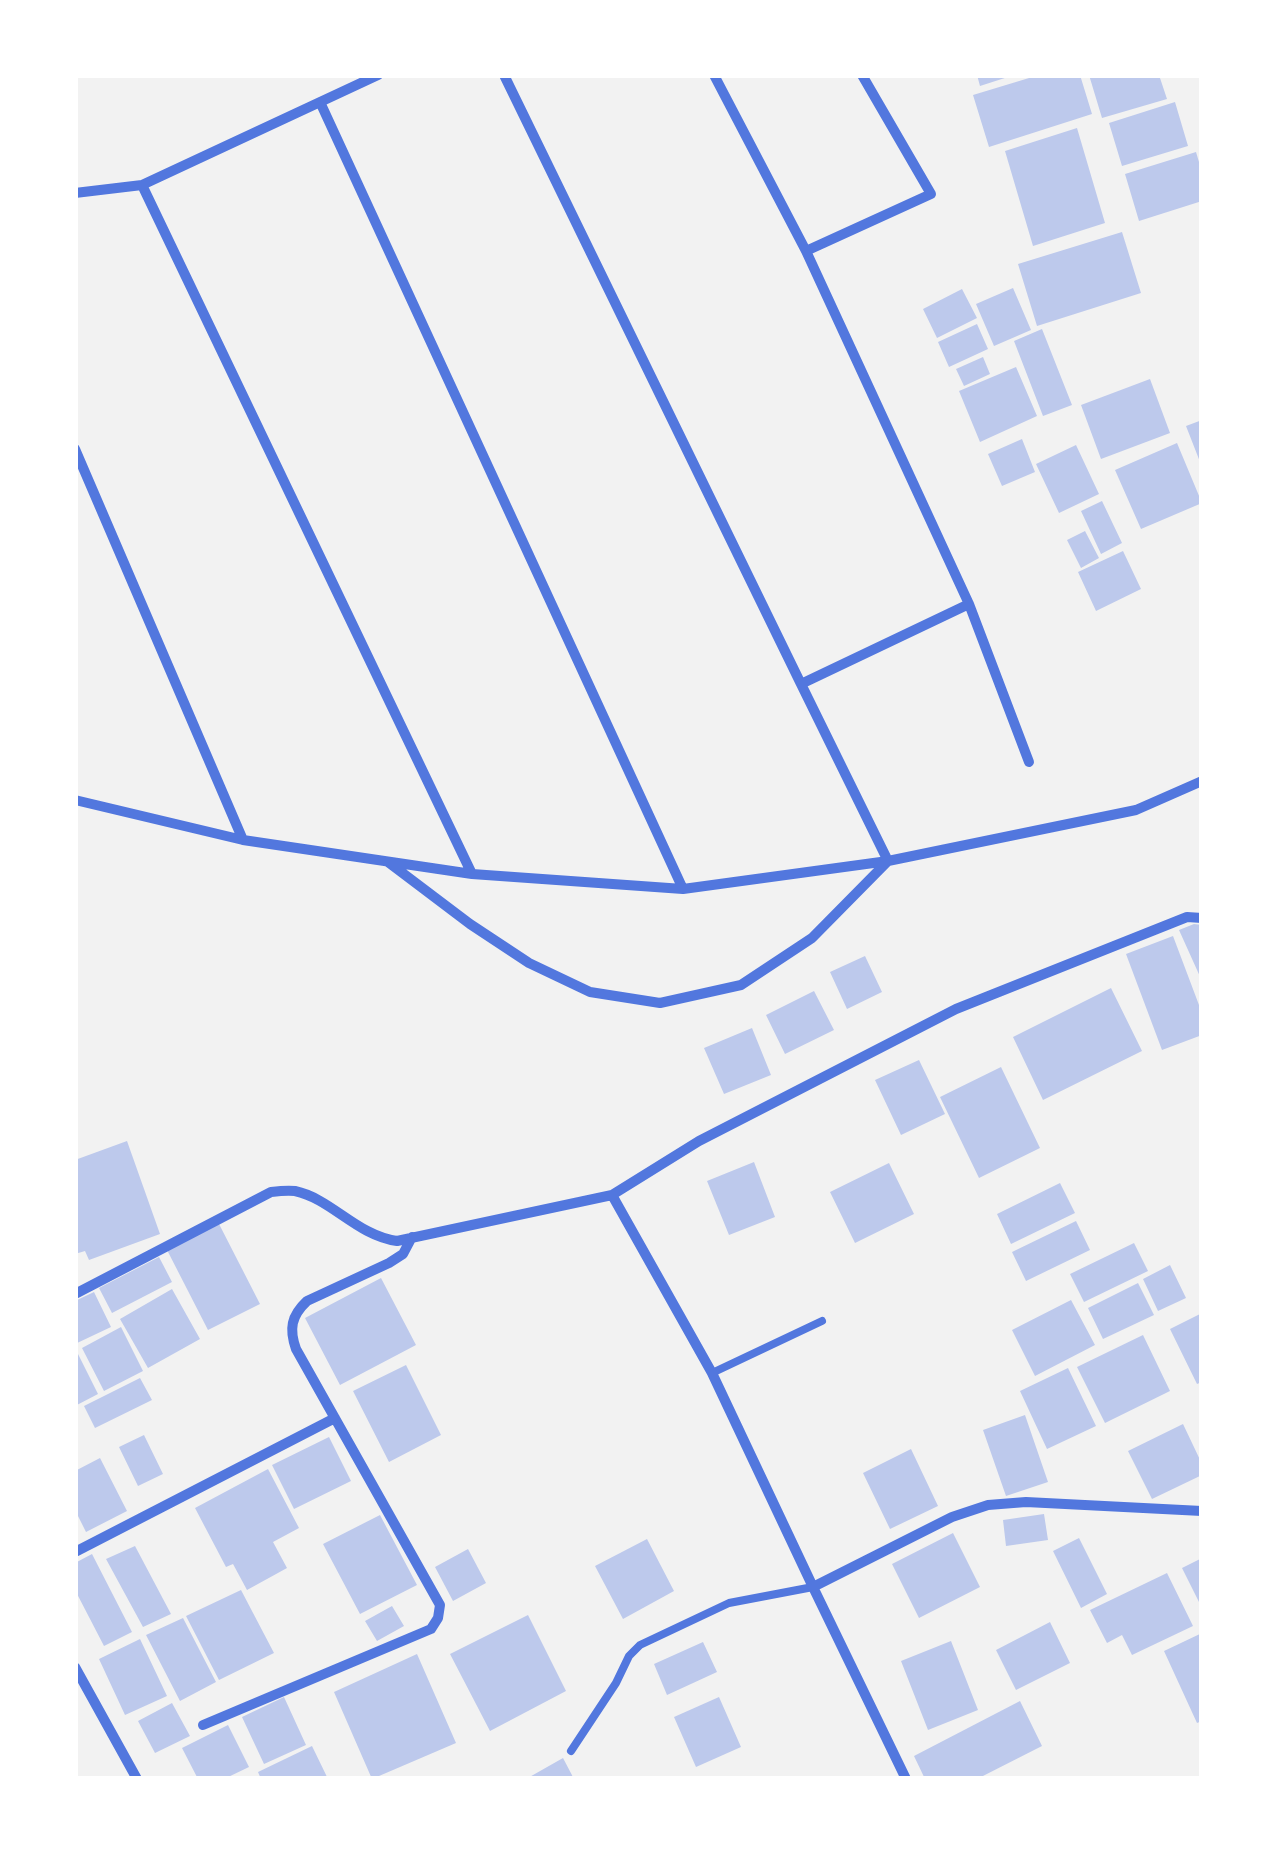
<!DOCTYPE html>
<style>
body{margin:0}
#map{position:relative;width:1277px;height:1854px;overflow:hidden;background:#f2f2f2;font-family:Montserrat,sans-serif}
canvas{display:block}
.frame{position:absolute;inset:0;border:78px solid #fff;pointer-events:none}
</style>
<div id="map">
<canvas width="1277" height="1854"></canvas>
<div class="frame"></div>
</div>
<script>
const g = document.querySelector('canvas').getContext('2d');
g.lineJoin = 'round';
function fill(path, color) { g.fillStyle = color; g.fill(path, 'evenodd'); }
function strokePath(path, color, width, dash) { g.strokeStyle = color; g.lineWidth = width; g.lineCap = dash ? 'butt' : 'round'; g.setLineDash(dash || []); g.stroke(path); }
const building = new Path2D(`
 M977 75H1011V76L980 86Z
 M1039 75H1080L1092 114 989 147 973 95Z
 M1089 75H1159L1167 99 1102 118Z
 M1175 102 1188 146 1122 166 1109 123Z
 M1077 128 1105 223 1033 246 1005 151Z
 M1196 152 1202 172V201L1139 221 1125 174Z
 M1122 232 1141 293 1037 326 1018 264Z
 M1013 288 1031 330 994 346 976 304Z
 M962 289 977 318 937 338 923 309Z
 M977 324 988 349 949 367 938 342Z
 M1042 329 1072 405 1043 416 1014 341Z
 M983 357 990 374 964 386 956 369Z
 M1016 367 1037 416 980 442 959 391Z
 M1150 379 1170 433 1101 459 1081 405Z
 M1202 420V467L1186 426Z
 M1022 439 1035 472 1002 486 988 454Z
 M1177 443 1202 503 1141 529 1115 470Z
 M1076 445 1099 494 1059 513 1036 464Z
 M1102 501 1122 543 1101 554 1081 511Z
 M1085 531 1099 558 1081 568 1067 540Z
 M1123 551 1141 589 1096 611 1078 572Z
 M1194 924 1202 925V981L1179 930Z
 M1173 936 1202 1013V1035L1162 1050 1126 954Z
 M865 956 882 992 847 1009 830 972Z
 M1111 988 1142 1051 1043 1100 1013 1037Z
 M814 991 834 1030 785 1054 766 1015Z
 M752 1028 771 1075 724 1094 704 1048Z
 M919 1060 945 1114 901 1135 875 1080Z
 M1001 1067 1040 1148 979 1178 940 1097Z
 M127 1141 160 1234 89 1260 85 1251 75 1254V1160Z
 M754 1162 775 1217 729 1235 707 1181Z
 M889 1163 914 1214 855 1243 830 1192Z
 M1060 1183 1075 1213 1011 1244 997 1214Z
 M1076 1221 1090 1250 1026 1281 1012 1252Z
 M218 1222 260 1304 208 1330 166 1248Z
 M1134 1243 1148 1271 1084 1302 1070 1274Z
 M159 1257 172 1282 112 1313 99 1288Z
 M1170 1265 1186 1298 1158 1311 1143 1279Z
 M381 1278 416 1345 340 1385 305 1318Z
 M1138 1283 1154 1315 1103 1339 1088 1308Z
 M172 1289 200 1339 148 1368 120 1319Z
 M94 1292 111 1327 75 1344V1301Z
 M1071 1300 1095 1345 1035 1376 1012 1330Z
 M1202 1313V1382L1197 1384 1170 1329Z
 M121 1327 143 1371 104 1391 82 1348Z
 M1143 1335 1170 1391 1105 1423 1077 1367Z
 M75 1348 98 1394 75 1406Z
 M406 1365 441 1435 389 1462 353 1391Z
 M1068 1368 1096 1426 1047 1449 1020 1391Z
 M140 1378 152 1400 95 1428 84 1406Z
 M1025 1415 1048 1482 1006 1496 983 1430Z
 M1183 1424 1202 1464V1475L1152 1499 1128 1451Z
 M144 1435 163 1474 138 1486 119 1447Z
 M329 1437 351 1481 294 1509 272 1465Z
 M911 1449 938 1506 890 1529 863 1473Z
 M100 1458 127 1511 86 1532 75 1510V1471Z
 M268 1469 299 1528 273 1542 287 1568 247 1590 233 1564 226 1567 195 1508Z
 M1044 1514 1048 1540 1006 1546 1003 1520Z
 M380 1515 417 1585 360 1614 323 1544Z
 M953 1533 980 1587 919 1618 892 1564Z
 M1079 1538 1107 1594 1081 1608 1053 1551Z
 M647 1539 674 1591 623 1619 595 1566Z
 M135 1546 171 1614 143 1627 106 1559Z
 M468 1549 486 1583 453 1601 435 1567Z
 M92 1554 132 1632 104 1646 75 1590V1563Z
 M1202 1558V1608L1182 1568Z
 M1167 1573 1193 1626 1132 1655 1122 1635 1107 1643 1090 1610Z
 M241 1590 274 1653 219 1680 186 1616Z
 M392 1606 404 1626 377 1641 365 1621Z
 M528 1615 566 1691 490 1731 450 1654Z
 M183 1618 216 1682 180 1701 146 1635Z
 M1050 1622 1070 1663 1016 1690 996 1650Z
 M1202 1633V1721L1197 1723 1164 1651Z
 M140 1639 167 1696 125 1715 99 1659Z
 M951 1641 978 1710 928 1730 901 1661Z
 M703 1642 717 1672 667 1695 654 1664Z
 M417 1654 456 1743 372 1779 334 1692Z
 M284 1697 306 1745 264 1764 242 1717Z
 M719 1697 741 1747 696 1767 674 1717Z
 M1020 1701 1042 1746 977 1779H925L914 1756Z
 M172 1703 190 1736 155 1753 138 1721Z
 M228 1725 249 1767 224 1779H198L182 1748Z
 M312 1746 328 1779H261L258 1772Z
 M563 1758 574 1779H526Z`);
const service = new Path2D(`
 M712 1373 822 1321
 M571 1751 616 1683 629 1656 640 1645 729 1603 813 1587`);
const minor = new Path2D(`
 M504 75 801 684
 M714 75 806 251 969 604 1029 762
 M320 102 683 889
 M142 185 472 874
 M75 193 142 185 378 75
 M806 251 931 194 862 75
 M75 449 243 840
 M75 800 243 840 472 874 683 889 888 861 1136 810 1202 781
 M388 862 470 924 529 963 590 992 660 1003 741 985 812 938 888 861 801 684 969 604
 M612 1195 699 1141 956 1009 1187 917 1202 918
 M75 1294 271 1192C279 1191 287 1190 295 1191 332 1199 356 1235 397 1241L612 1195 712 1373 813 1587 952 1517 988 1505 1026 1502 1202 1511
 M75 1552 335 1418
 M813 1587 906 1779
 M75 1667 137 1779
 M203 1725 431 1629 438 1618 440 1605 296 1349C289 1329 291 1316 307 1301L389 1263 403 1254 412 1237`);
fill(building, '#bdc9ec');
strokePath(service, '#5277de', 8);
strokePath(minor, '#5277de', 10);
</script>
